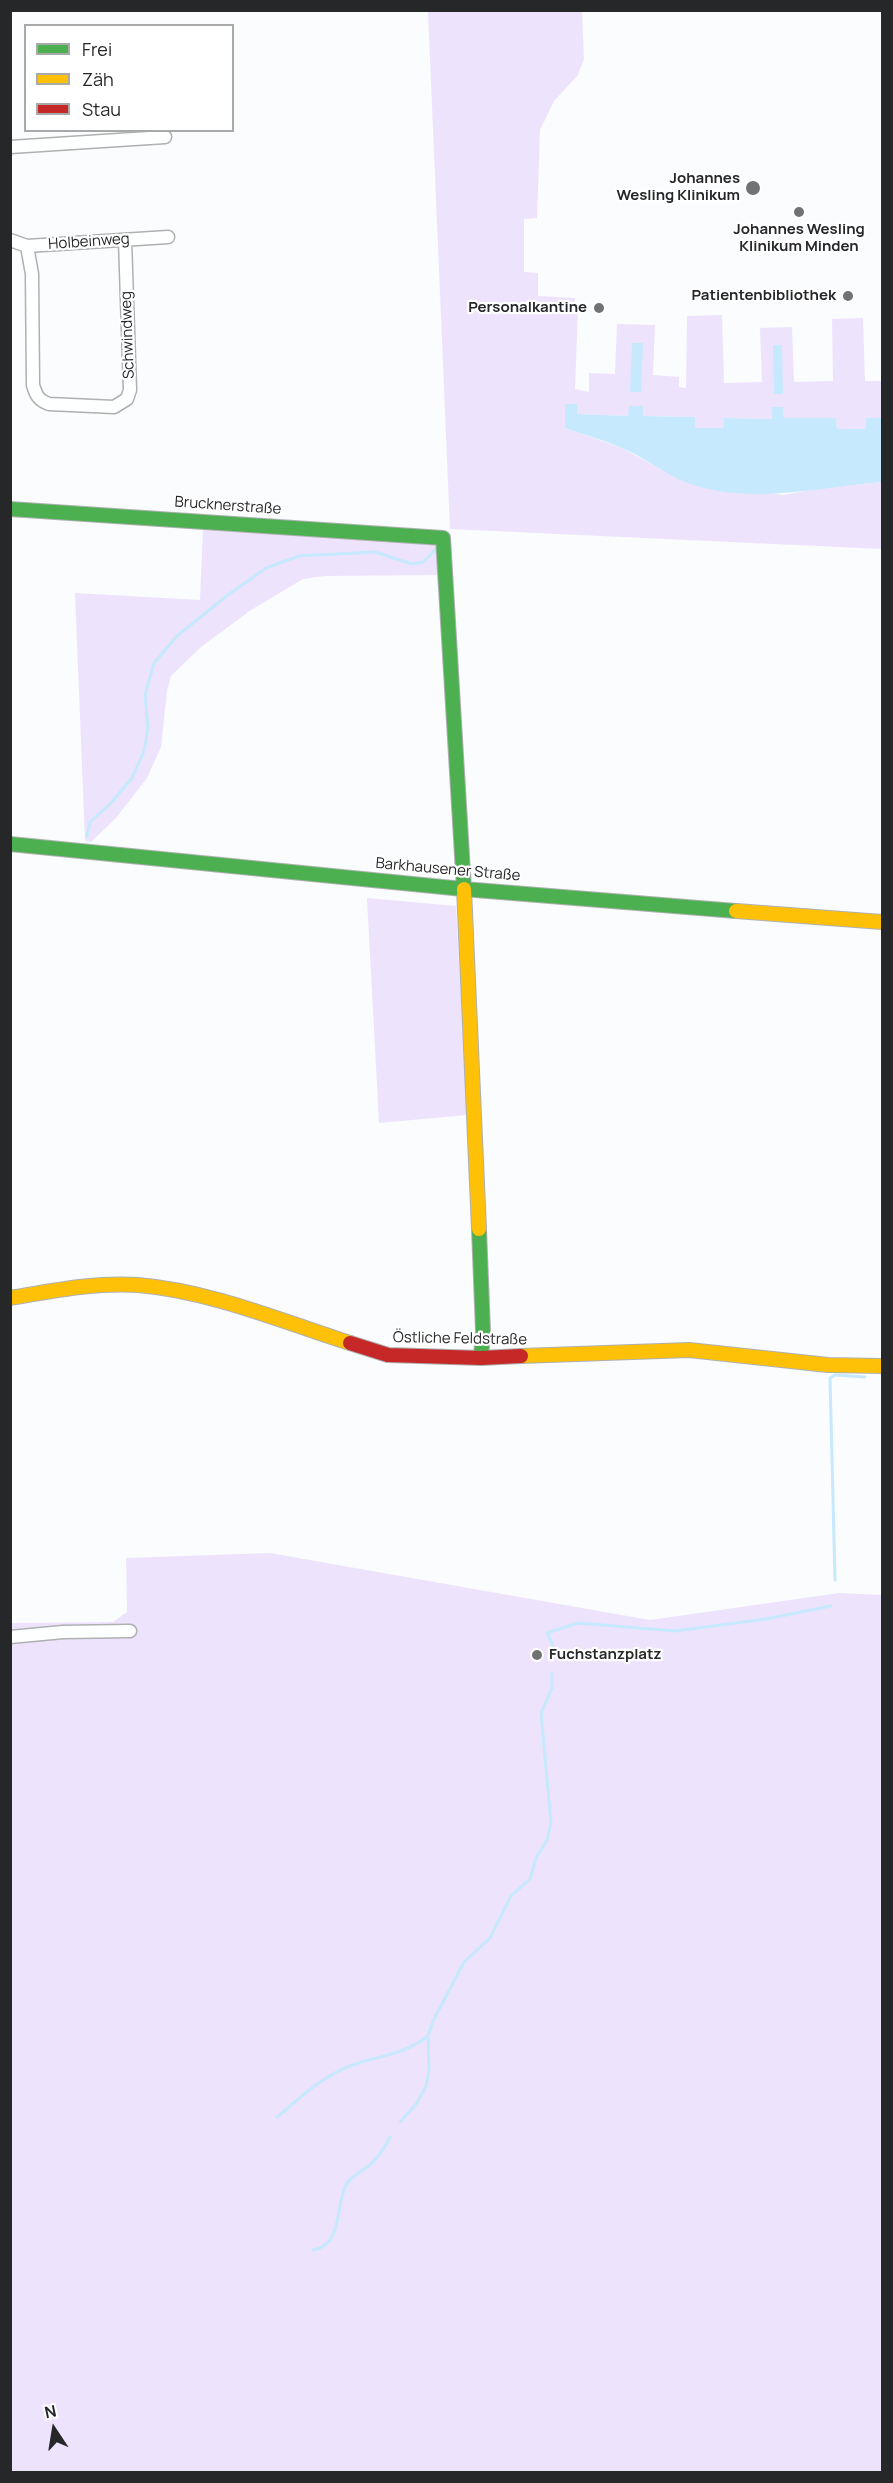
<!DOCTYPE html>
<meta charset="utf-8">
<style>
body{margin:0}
#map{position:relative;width:893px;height:2483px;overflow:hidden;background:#fafcfe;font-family:Manrope,sans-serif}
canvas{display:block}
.frame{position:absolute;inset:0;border:12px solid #262729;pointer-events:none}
.legend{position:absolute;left:24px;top:24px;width:210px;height:108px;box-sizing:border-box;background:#fff;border:2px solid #a8a9a9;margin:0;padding:8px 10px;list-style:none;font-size:18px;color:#262729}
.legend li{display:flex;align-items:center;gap:12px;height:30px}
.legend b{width:30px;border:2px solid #a8a9a9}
.north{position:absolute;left:24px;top:2399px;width:60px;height:60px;-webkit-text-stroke:4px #fff;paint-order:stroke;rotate:348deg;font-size:16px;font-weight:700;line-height:24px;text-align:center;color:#262729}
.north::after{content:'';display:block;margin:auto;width:21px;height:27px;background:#262729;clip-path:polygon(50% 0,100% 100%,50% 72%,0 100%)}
</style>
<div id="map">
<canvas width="893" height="2483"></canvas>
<div class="frame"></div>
<ul class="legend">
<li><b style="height:8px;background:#4caf50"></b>Frei</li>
<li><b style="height:8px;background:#ffc107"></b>Zäh</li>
<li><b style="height:8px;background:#c62828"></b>Stau</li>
</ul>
<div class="north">N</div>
</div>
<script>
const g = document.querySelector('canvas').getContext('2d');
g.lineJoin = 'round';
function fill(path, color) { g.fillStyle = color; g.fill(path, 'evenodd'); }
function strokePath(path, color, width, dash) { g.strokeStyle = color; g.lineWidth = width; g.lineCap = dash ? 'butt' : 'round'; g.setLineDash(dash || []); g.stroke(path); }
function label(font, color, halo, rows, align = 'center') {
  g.font = font + ' Manrope,sans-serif'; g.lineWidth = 4.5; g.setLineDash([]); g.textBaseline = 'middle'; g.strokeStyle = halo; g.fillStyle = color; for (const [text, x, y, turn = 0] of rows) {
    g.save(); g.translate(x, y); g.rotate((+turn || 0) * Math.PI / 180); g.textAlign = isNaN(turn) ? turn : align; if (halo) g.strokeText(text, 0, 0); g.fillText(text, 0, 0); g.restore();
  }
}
const green = new Path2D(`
 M428 11H582L584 59 578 75 554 101 540 130 537 218 524 219V272L538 273V296L575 298V309H578L575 389 589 392V373L615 374 617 324 655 325 653 375 679 377V387L686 388 687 316 722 315 724 383 762 382 760 328 792 327 794 382 833 381 832 319 863 318 865 381H882V418H866L867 429H837L836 418H784L783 407 772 419 724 418 723 428H695L694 417 642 416 643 406H629V416L577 414V404H565V428L622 448 664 471 782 495 829 487 882 482V549L450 529Z
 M203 529 435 542 441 575 325 576 303 579 251 610 201 647 171 676 167 691 161 747 147 778 116 818 91 842 85 841 75 593 200 600Z
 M367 898 456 906 467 1115 379 1123Z
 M270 1553 650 1620 839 1593 882 1595V2472H11L10 1623 113 1622 127 1612 126 1558Z`);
const water = new Path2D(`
 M632 343H643L641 392H630Z
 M773 345H782L783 394H774Z
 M565 404H577V414L628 416 629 406H643V416L695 417V428H723L724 418 772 419V407H783L784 418H836L837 429H866V418H882V482C821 487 761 503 700 487 672 480 648 459 622 448 604 440 584 435 565 428Z`);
const stream = new Path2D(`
 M87 836 90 822 110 804 132 778 144 751 148 728 145 695 154 663 177 636 228 595 266 568 299 556 375 552 412 564 423 562 437 548
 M835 1580 830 1378 835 1375 865 1377
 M558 1656 547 1633 578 1623 675 1631 766 1619 831 1606
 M277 2117C300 2098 321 2077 350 2066 379 2055 402 2056 428 2036
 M400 2122 417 2103 426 2086 429 2071 428 2036 433 2021 464 1962 490 1938 511 1896 530 1879 536 1858 547 1840 551 1823 541 1713 552 1688V1673
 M313 2250C343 2245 335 2207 346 2185 352 2175 363 2171 371 2164 379 2156 385 2147 390 2137`);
const street = new Path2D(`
 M10 147 165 137
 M10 240 27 246 168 237
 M27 246 32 274 33 385C36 395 38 400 49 404L114 407 127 399 130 390 125 240
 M10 1637 63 1632 130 1631`);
const fast = new Path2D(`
 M10 509 443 538 464 889
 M10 844 463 889 736 911
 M479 1229 483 1331 481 1358`);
const slow = new Path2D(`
 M464 889 479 1229
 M736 911 882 922
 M10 1298C52 1291 95 1282 138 1285 210 1291 281 1321 350 1343
 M521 1356 689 1350 828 1365 882 1366`);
const jam = new Path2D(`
 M350 1343 388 1355 481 1358 521 1356`);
const markers = [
 [753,188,8,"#707274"],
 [799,212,6,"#707274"],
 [848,296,6,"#707274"],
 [599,308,6,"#707274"],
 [537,1655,6,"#707274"]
];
const poiNames = [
 ["Johannes",740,179],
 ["Wesling Klinikum",740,196],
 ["Johannes Wesling",799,230,"center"],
 ["Klinikum Minden",799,247,"center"],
 ["Patientenbibliothek",836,296],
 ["Personalkantine",587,308],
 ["Fuchstanzplatz",549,1655,"left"]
];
const streetNames = [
 ["Holbeinweg",89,242,-4],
 ["Schwindweg",128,335,-92],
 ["Brucknerstraße",228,506,4],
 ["Barkhausener Straße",448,870,5],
 ["Östliche Feldstraße",460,1339,1]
];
fill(green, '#eee3fd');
fill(water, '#c6e9fd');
strokePath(stream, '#c6e9fd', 3);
strokePath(street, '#aeb0b1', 15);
strokePath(fast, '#aeb0b1', 16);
strokePath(slow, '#aeb0b1', 16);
strokePath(jam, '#aeb0b1', 16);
strokePath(street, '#feffff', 12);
strokePath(fast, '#4caf50', 14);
strokePath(slow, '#ffc107', 14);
strokePath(jam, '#c62828', 14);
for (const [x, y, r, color] of markers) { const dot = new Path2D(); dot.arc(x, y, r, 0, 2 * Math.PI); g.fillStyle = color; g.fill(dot); strokePath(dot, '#fff', 2); }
label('bold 15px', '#262729', '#fff', poiNames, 'right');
label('15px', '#262729', '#fff', streetNames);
</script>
